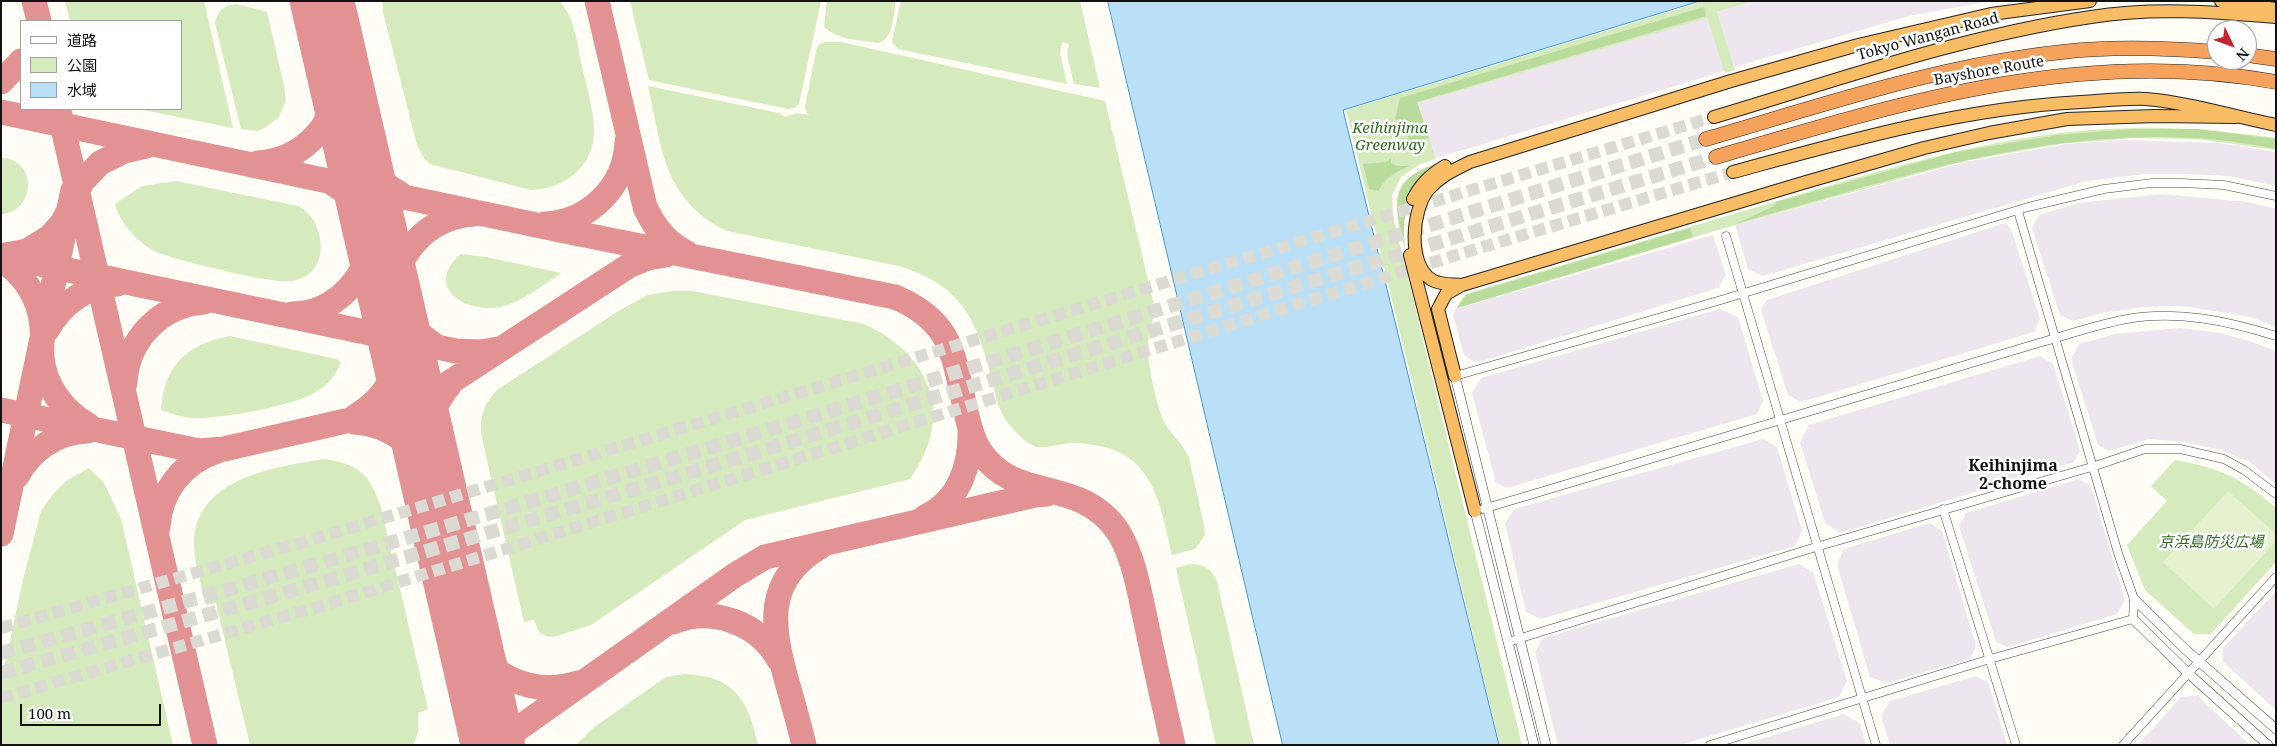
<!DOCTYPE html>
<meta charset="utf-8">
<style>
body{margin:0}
#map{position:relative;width:2277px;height:746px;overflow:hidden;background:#fffdf5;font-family:"Noto Serif","Noto Sans JP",serif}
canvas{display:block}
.frame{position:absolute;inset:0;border:2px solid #111;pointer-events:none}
.legend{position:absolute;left:20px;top:20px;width:162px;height:90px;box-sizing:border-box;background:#fff;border:1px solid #a0a0a0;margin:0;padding:6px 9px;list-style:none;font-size:15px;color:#111}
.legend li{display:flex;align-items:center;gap:10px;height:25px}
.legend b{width:25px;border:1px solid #a0a0a0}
.north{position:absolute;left:2207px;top:20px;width:50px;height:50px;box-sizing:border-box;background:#fff;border:1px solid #a0a0a0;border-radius:50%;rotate:132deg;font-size:14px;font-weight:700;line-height:20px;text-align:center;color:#111}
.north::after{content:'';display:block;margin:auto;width:18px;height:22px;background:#c4262e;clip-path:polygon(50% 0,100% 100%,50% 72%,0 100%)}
.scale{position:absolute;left:20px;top:704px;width:141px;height:22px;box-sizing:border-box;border:2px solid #111;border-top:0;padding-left:6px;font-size:15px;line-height:18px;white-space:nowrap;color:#111;-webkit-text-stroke:4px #fff;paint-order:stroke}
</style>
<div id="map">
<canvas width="2277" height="746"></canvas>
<div class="frame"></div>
<ul class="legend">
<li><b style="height:6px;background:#fff"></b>道路</li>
<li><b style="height:14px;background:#d5ebbd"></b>公園</li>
<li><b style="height:14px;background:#b9e0f7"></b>水域</li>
</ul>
<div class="north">N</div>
<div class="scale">100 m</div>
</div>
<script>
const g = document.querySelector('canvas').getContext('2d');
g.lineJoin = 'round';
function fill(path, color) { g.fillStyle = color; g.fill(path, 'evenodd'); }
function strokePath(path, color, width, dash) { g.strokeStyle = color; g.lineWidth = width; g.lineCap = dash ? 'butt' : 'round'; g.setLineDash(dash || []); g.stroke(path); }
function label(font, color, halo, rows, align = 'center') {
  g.font = font + ' "Noto Serif","Noto Sans JP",serif'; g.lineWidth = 5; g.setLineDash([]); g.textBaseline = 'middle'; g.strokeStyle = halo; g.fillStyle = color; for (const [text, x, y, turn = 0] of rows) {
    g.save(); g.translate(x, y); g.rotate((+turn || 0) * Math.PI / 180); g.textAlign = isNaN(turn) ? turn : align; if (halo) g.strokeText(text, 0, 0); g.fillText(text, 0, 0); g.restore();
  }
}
const industrial = new Path2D(`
 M1751 1H1991L1909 16 1734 67 1717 12Z
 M1707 17 1725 71 1436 158 1418 103Z
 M2125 140 2219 143 2276 152V186L2228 176 2186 174H2145L2087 181 1763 276 1748 269 1735 225 1965 162 2066 144Z
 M2161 194 2248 202 2276 209V327L2250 317 2183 306 2143 307 2102 313 2073 321 2060 315 2032 228 2039 215 2079 203Z
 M2005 223 2011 229 2040 319 2034 332 1801 402 1788 395 1761 310 1767 300Z
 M1713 235 1726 275 1718 288 1476 363 1464 355 1453 315 1456 309Z
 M1720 309 1738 317 1763 401 1757 414 1507 488 1496 483 1472 393 1481 378Z
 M2180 328 2220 333 2249 341 2276 351V484L2250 462 2221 450 2184 442 2149 439 2109 451 2098 445 2071 359 2079 344 2115 334Z
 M2040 356 2053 364 2080 450 2074 462 1840 533 1825 523 1800 442 1809 425Z
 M1763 439 1777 447 1802 531 1795 546 1541 619 1526 612 1505 524 1514 509Z
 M2079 479 2091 486 2125 600 2117 614 2008 647 1996 642 1959 526 1966 513Z
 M1930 523 1942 531 1976 646 1970 659 1887 683 1870 677 1837 565 1844 549Z
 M1799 564 1813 572 1847 681 1839 697 1680 745H1558L1535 652 1543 638Z
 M2276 591V710L2223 662V648Z
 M1976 676 1988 682 2007 745H1890L1881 716 1890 701Z
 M2197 695 2250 745H2138L2181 697Z
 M1844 714 1860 724 1866 745H1741Z`);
const green = new Path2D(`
 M65 1H204L233 128 138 109H181V21H70Z
 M383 1 560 2C575 18 577 43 581 63 586 85 594 109 594 131 594 167 564 189 531 190L430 164 424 158 417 145 383 12Z
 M630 1H821L799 104 794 108 788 109 649 80Z
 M827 1H896C893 14 894 40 878 43 860 40 838 40 824 27Z
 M901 1H1080L1100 88 1074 84 1067 54 1069 44 1062 42 1060 53 1067 84 898 49 892 42Z
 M1705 1H1752L1717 12 1735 70 1725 73 1707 18 1418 103 1436 159 1420 164 1401 177 1392 195 1393 217 1418 319 1456 309 1465 294C1568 263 1671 233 1774 202 1892 167 2010 130 2134 128 2182 127 2228 132 2276 138V150L2197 139 2135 138 2060 144 1964 161 1735 225 1418 320 1522 745H1500L1346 110Z
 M237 4 267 12 284 86 286 101 278 118 266 127 257 131 241 129 215 23C218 10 224 5 237 4Z
 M825 42H841L1105 101 1154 305C1154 320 1148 333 1148 347 1147 363 1157 405 1163 420 1170 434 1183 443 1189 458L1204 525 1205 535 1195 549 1172 555C1162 511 1155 459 1104 447 1093 445 1081 442 1070 443 1039 447 1038 455 1013 429 1000 416 996 398 992 381 977 320 963 286 899 266L727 231C663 200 662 148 648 86L779 113 785 117 797 113 809 115 806 112 805 107 816 51 819 44Z
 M1 158C37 158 37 212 1 214Z
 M176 181 298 206C311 213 318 225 320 239 324 260 313 277 292 281 276 285 169 259 152 250 136 240 120 223 115 204L142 186Z
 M461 254 486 257 561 273C543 285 522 302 501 307 465 314 423 286 461 254Z
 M673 291H692L864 324C932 355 955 416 910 479L745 520 591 625 554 637 546 636 539 632 534 620 524 622 482 438C479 418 483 405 497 390L620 310 648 295Z
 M230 336 336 359 341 362C336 376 327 386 314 393 292 406 220 419 194 418 184 418 171 413 161 410 164 365 187 344 230 336Z
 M324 459C359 464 370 474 381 508L428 709 418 713V733L413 745H250L216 603 206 605C202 585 193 561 194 540 198 477 276 467 324 459Z
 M2175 460C2221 468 2241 478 2276 508V562L2211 634H2194L2145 590 2127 545 2167 501 2151 486Z
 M89 468 104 483 121 519 173 745H1V682L23 580 41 511 53 494 66 481Z
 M1190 564C1205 564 1212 569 1217 582L1254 745H1216L1176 568Z
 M684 674C734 676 748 699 758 745H576L593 728 666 677Z`);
const forest = new Path2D(`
 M1704 7 1706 16 1417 102 1429 138 1407 145 1404 144 1408 138 1406 127 1395 119 1400 98Z
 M2133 129H2198L2276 139V149C2088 110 1913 174 1735 224L1774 206 1776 202 1956 152 2058 135Z
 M1391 158V163L1397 166H1411C1395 171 1387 177 1378 191L1369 189 1363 164 1386 162Z
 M1438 163C1411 196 1401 204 1405 248 1394 204 1387 180 1438 163Z
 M1690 228 1693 237 1457 308 1466 295Z`);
const pitch = new Path2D(`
 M2228 491 2276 534V541L2214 609 2163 562Z`);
const water = new Path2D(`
 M1108 1H1700L1343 110 1499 745H1283Z`);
const taxiway = new Path2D(`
 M34 1 39 21
 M597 1 645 207C654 227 668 244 687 253
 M1 82 21 61
 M59 111 205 745
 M1 112 560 230 895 297C954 322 953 356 966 412 969 425 972 439 980 451 1006 490 1044 484 1082 501 1097 508 1110 519 1119 533 1135 560 1140 596 1147 627 1155 666 1164 705 1173 745
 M356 147C366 167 379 182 399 193
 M258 163C305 160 339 121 339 75
 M545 224C589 222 625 187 627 142
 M5 255 27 251 51 236 63 222 82 182 100 163 124 151 146 146
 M1 256 456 351 480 352 498 349
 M1 260C24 274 40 299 42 327 43 337 41 347 42 358 45 386 63 411 88 425
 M292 314C329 314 358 287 369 254 372 246 376 236 374 227 369 209 350 194 335 185
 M47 330C62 304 86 285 117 284
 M433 344 414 330 393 304C392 256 426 217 474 214
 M125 383C127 339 161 305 204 302
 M1 410 199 451 224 449 415 405 630 265 648 258 666 255
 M356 416C383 400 402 372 400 340
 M354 422C389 424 417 445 431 476
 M426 455C425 429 432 406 449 386
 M17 476C31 450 57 432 87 431
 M925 517C960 501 971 464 970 429
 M158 527C160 491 183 462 217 451
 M1 534 73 190
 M673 622C712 606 759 623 779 660
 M467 632C485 677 533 697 578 683
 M495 745 735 575 765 557 1035 495 1047 494
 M804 745C799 724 793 703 787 682 772 628 763 580 820 547`);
const runway = new Path2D(`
 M322 1 493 745`);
const trunkTunnel = new Path2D(`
 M1 628 317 538 1714 117
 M1 698 331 603 1473 250 1733 172`);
const motorwayTunnel = new Path2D(`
 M1 653C574 496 1139 315 1706 139
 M1 673 326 581 689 473 1716 157`);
const minor = new Path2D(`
 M1726 236 1876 745
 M1455 376 1721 300 2028 207 2104 189 2152 183H2181L2224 185 2276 196
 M1483 509 2042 342C2070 334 2099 324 2127 319 2178 310 2228 321 2276 336
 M1943 509 2016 745
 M1508 642 1816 547 2095 466 2145 449H2180L2224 459 2244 470 2276 494
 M1710 745 1990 659 2133 619 2134 599 2118 553 2018 211
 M2123 745 2276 577`);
const tertiary = new Path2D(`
 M1455 376 1546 745
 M1475 511 1534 745
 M2134 599 2186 650 2276 729
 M2133 619 2188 673 2268 745`);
const trunk = new Path2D(`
 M2221 1 2276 9
 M1714 117C1838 80 1962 36 2091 17 2152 7 2214 12 2276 17
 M1733 172C1847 141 1962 108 2081 102 2102 101 2125 98 2146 99 2190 103 2232 116 2276 125
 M1413 199C1421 184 1430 175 1445 166
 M1410 255 1475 511
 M1462 285C1452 284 1441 285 1432 280 1407 265 1412 210 1428 190 1440 176 1454 170 1470 162L1731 81 1858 45 1991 14 2090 1
 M1455 376 1438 309 1446 294 1462 285 1806 182 1924 148 1989 133 2067 119 2155 116 2236 117`);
const motorway = new Path2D(`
 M2247 55 2276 59
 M1706 139C1823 105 1941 65 2062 52 2113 46 2166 48 2217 52
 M1716 157C1899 103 2083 46 2276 82`);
const streetNames = [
 ["Tokyo Wangan Road",1928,37,-15],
 ["Bayshore Route",1989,71,-10]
];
const parkNames = [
 ["Keihinjima",1390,129],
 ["Greenway",1390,146],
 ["京浜島防災広場",2211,543]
];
const neighbourhoodNames = [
 ["Keihinjima",2013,466],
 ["2-chome",2013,484]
];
fill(industrial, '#eee6ef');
fill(green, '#d5ebbd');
fill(forest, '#b9dc9c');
fill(pitch, '#e6f2cf');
fill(water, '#b9e0f7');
strokePath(water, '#3f96cf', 1);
strokePath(taxiway, '#e29292', 25);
strokePath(runway, '#e29292', 64);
strokePath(trunkTunnel, '#dbdad3', 12, [12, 6]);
strokePath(motorwayTunnel, '#dbdad3', 14, [14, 7]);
strokePath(minor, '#444', 9);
strokePath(tertiary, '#444', 10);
strokePath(trunk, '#222', 14);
strokePath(motorway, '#222', 15);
strokePath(minor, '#fff', 8);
strokePath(tertiary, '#fff', 9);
strokePath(trunk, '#f7bc64', 12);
strokePath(motorway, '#f5a25d', 14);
label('15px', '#111', '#fff', streetNames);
label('italic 15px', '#2f6b1f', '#fff', parkNames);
label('bold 16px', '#111', '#fff', neighbourhoodNames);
</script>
